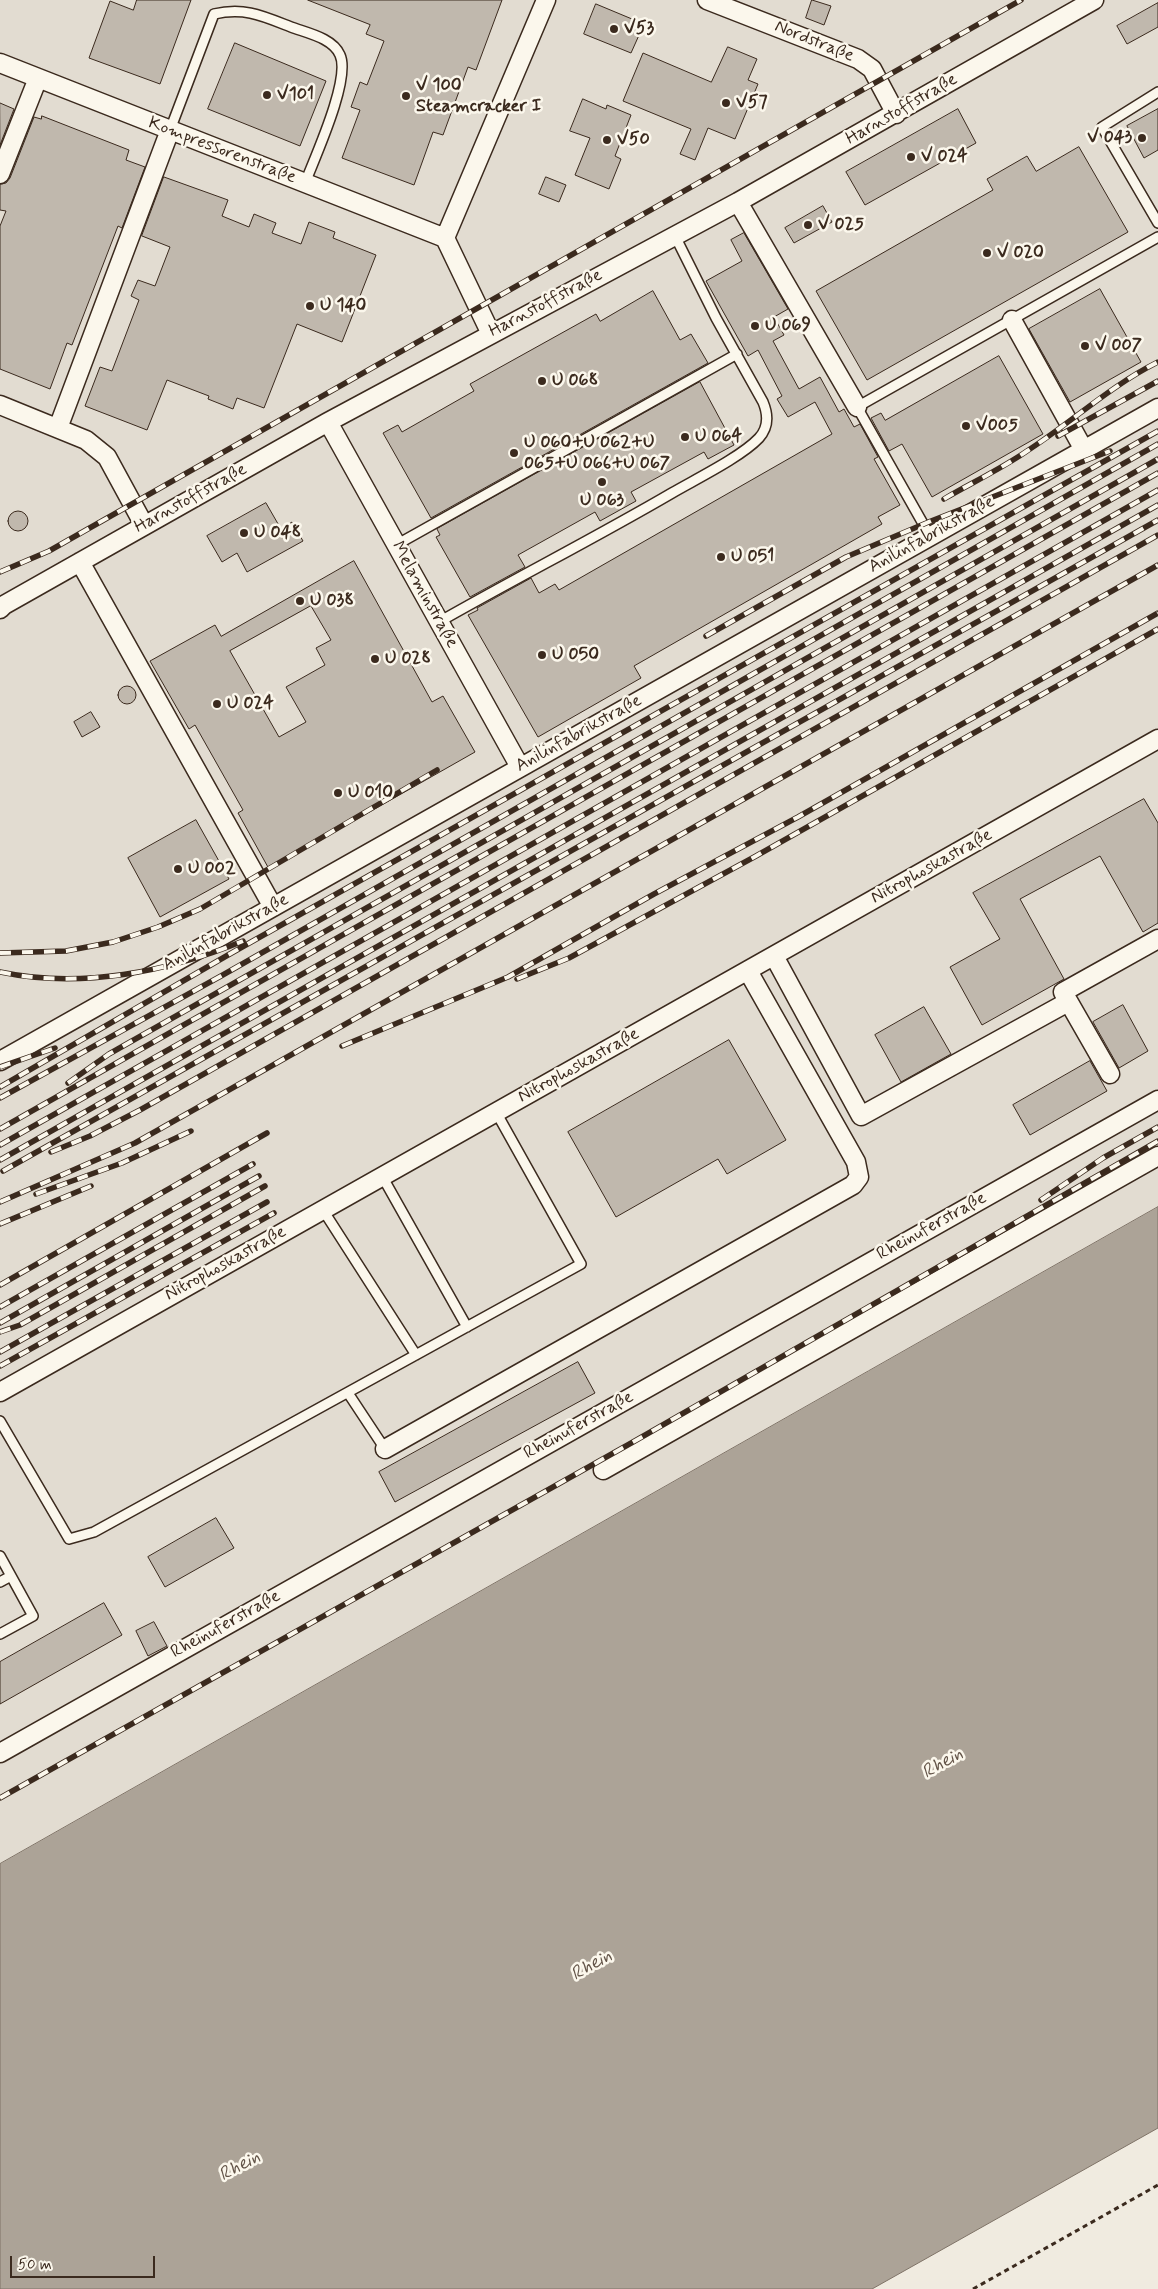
<!DOCTYPE html>
<meta charset="utf-8">
<style>
body{margin:0}
#map{position:relative;width:1158px;height:2289px;overflow:hidden;background:#f0ebe0;font-family:Mynerve,sans-serif}
canvas{display:block}
.scale{position:absolute;left:10px;top:2256px;width:145px;height:22px;box-sizing:border-box;border:2px solid #3b2a1e;border-top:0;padding-left:6px;font-size:15px;line-height:18px;white-space:nowrap;color:#3b2a1e;-webkit-text-stroke:4px #fbf7ec;paint-order:stroke}
</style>
<div id="map">
<canvas width="1158" height="2289"></canvas>
<div class="scale">50 m</div>
</div>
<script>
const g = document.querySelector('canvas').getContext('2d');
g.lineJoin = 'round';
function fill(path, color) { g.fillStyle = color; g.fill(path, 'evenodd'); }
function strokePath(path, color, width, dash) { g.strokeStyle = color; g.lineWidth = width; g.lineCap = dash ? 'butt' : 'round'; g.setLineDash(dash || []); g.stroke(path); }
function label(font, color, halo, rows, align = 'center') {
  g.font = font + ' Mynerve,sans-serif'; g.lineWidth = 5; g.setLineDash([]); g.textBaseline = 'middle'; g.strokeStyle = halo; g.fillStyle = color; for (const [text, x, y, turn = 0] of rows) {
    g.save(); g.translate(x, y); g.rotate((+turn || 0) * Math.PI / 180); g.textAlign = isNaN(turn) ? turn : align; if (halo) g.strokeText(text, 0, 0); g.fillText(text, 0, 0); g.restore();
  }
}
const built = new Path2D(`
 M0 0H1158V1207L0 1864Z`);
const water = new Path2D(`
 M1158 1207V2128L872 2289H0V1864Z`);
const building = new Path2D(`
 M137 0H191L160 84 89 58 110 1 133 10Z
 M308 0H502L476 70 468 67 443 135 433 132 414 185 342 158 360 110 351 107 360 82 367 85 384 41 366 34 370 25Z
 M812 0 831 6 824 25 806 18Z
 M1158 3V27L1127 44 1117 26Z
 M596 4 644 24 631 53 584 34Z
 M235 43 326 81 300 146 208 109Z
 M728 47 757 59 748 80 758 84 735 139 708 128 695 160 680 154 691 129 623 101 643 53 711 82Z
 M583 99 606 109 607 105 631 115 615 156 621 159 609 189 575 175 590 138 570 131Z
 M0 103 14 109 0 145Z
 M958 109 976 143 865 205 846 172Z
 M1158 109V150L1144 158 1127 126Z
 M42 116 129 150 126 160 145 167 122 228 118 226 72 345 67 343 50 389 0 369V226L6 211 0 210V184L6 183 10 178 34 117 41 119Z
 M1079 147 1128 232 867 380 816 291 993 190 987 179 1027 156 1036 171Z
 M164 177 228 200 222 216 249 227 254 214 276 223 272 233 301 244 309 222 335 232 333 238 376 255 342 342 297 324 264 408 237 398 233 409 208 399 209 396 167 380 147 430 85 406 100 367 112 371 139 300 131 296 138 280 155 286 170 247 142 236Z
 M546 177 566 185 559 202 539 194Z
 M823 206 832 222 794 243 785 228Z
 M744 233 788 309 774 317 784 335 773 341 799 389 820 377 839 412 844 409 854 427 860 424 878 457 874 459 900 505 878 517 882 524 634 666 641 678 538 737 468 615 478 610 477 608 531 578 539 593 555 584 559 590 832 434 815 402 788 417 777 399 782 396 758 350 748 356 706 281 742 261 731 240Z
 M1100 289 1141 362 1070 402 1029 329Z
 M653 291 680 340 691 334 708 363 431 518 383 433 398 425 402 432 474 391 470 384 596 314 600 321Z
 M999 356 1043 434 932 497 902 444 889 451 871 418 881 413 885 420Z
 M700 382 734 445 708 459 704 452 631 492 636 501 600 521 595 512 518 555 525 567 470 597 436 537 440 535 437 529Z
 M266 503 281 529 292 522 303 541 247 572 237 553 222 562 207 536Z
 M8 521a10 10 0 1 1 20 0a10 10 0 1 1-20 0Z
 M354 561 432 702 443 696 475 752 269 869 238 813 243 810 195 725 189 729 150 661 215 625 221 636ZM311 606 331 640 316 648 325 665 286 687 306 722 279 737 230 651Z
 M118 695a9 9 0 1 1 18 0a9 9 0 1 1-18 0Z
 M91 712 100 727 82 737 74 722Z
 M1144 799 1158 823V923L1143 932 1100 856 1020 899 1064 979 982 1025 950 967 1000 939 973 893Z
 M196 820 229 879 160 917 128 858Z
 M1123 1005 1148 1051 1119 1068 1093 1022Z
 M924 1007 951 1054 901 1082 875 1035Z
 M729 1040 786 1140 727 1174 718 1159 616 1217 568 1132Z
 M1090 1061 1107 1091 1030 1135 1013 1105Z
 M578 1362 595 1393 395 1502 379 1472Z
 M216 1518 234 1548 165 1587 148 1557Z
 M104 1603 122 1635 0 1704V1662Z
 M154 1622 167 1646 148 1656 136 1631Z`);
const path = new Path2D(`
 M973 2289 1158 2185`);
const service = new Path2D(`
 M1158 92 1102 127 1158 223
 M170 130 214 14C245 7 263 16 291 27 307 33 333 38 340 55 351 79 315 157 305 183
 M930 536 857 407 1158 237
 M396 545 737 354
 M439 622C516 578 595 538 672 493 696 479 741 457 759 438 769 427 768 414 763 402L716 318 675 236
 M382 1176 467 1327
 M323 1210 416 1355
 M348 1393 385 1449
 M0 1421 69 1539 94 1532 581 1264 496 1112
 M0 1556 33 1616 0 1634
 M0 1582 11 1576`);
const minor = new Path2D(`
 M707 0 858 59 872 69 896 114
 M0 63 445 238
 M0 174 38 78
 M738 202 857 407
 M445 238 546 0
 M445 238 491 334
 M1012 320 1084 450
 M0 405 86 440 107 457 144 525
 M328 422 520 767
 M58 428 170 130
 M80 562 273 907
 M0 609 4 605 328 422 738 202 1094 0
 M774 956 861 1116 1068 1002
 M0 1061 1158 408
 M1110 1074 1063 992 1158 939
 M0 1392 1158 739
 M385 1449 853 1185 859 1177 856 1162 748 971
 M603 1470 1158 1156
 M0 1753 1158 1100`);
const rail = new Path2D(`
 M1058 436 1158 381
 M944 499C971 483 1001 469 1027 451 1072 422 1110 386 1158 362
 M0 572 49 551 1021 0
 M706 636 846 557 931 521 1110 451
 M0 953 66 951 113 942 158 927 200 909 437 770
 M0 972C80 989 168 972 243 941
 M517 979 569 958 756 856 1158 629
 M342 1046 508 977 654 894 798 817 1158 613
 M0 1067 55 1048
 M68 1083 109 1054 1158 459
 M0 1087 228 955 1158 431
 M0 1098 221 976 1158 444
 M0 1129 1158 473
 M0 1145 1158 490
 M51 1152 90 1136 140 1110 1158 535
 M0 1160 1158 505
 M3 1171 1158 520
 M36 1194 122 1163 191 1131
 M1041 1200 1103 1158 1158 1127
 M0 1202 135 1143 1158 565
 M0 1224 91 1186
 M0 1285 267 1133
 M0 1307 253 1164
 M0 1323 259 1176
 M0 1332 20 1325 265 1186
 M0 1352 267 1202
 M0 1366 274 1213
 M0 1798 633 1442 1158 1141`);
const markers = [
 [614,29,5,"#3b2a1e"],
 [267,95,5,"#3b2a1e"],
 [406,96,5,"#3b2a1e"],
 [726,103,5,"#3b2a1e"],
 [1142,138,5,"#3b2a1e"],
 [607,140,5,"#3b2a1e"],
 [911,157,5,"#3b2a1e"],
 [808,225,5,"#3b2a1e"],
 [987,253,5,"#3b2a1e"],
 [310,306,5,"#3b2a1e"],
 [755,326,5,"#3b2a1e"],
 [1085,346,5,"#3b2a1e"],
 [542,381,5,"#3b2a1e"],
 [966,426,5,"#3b2a1e"],
 [685,437,5,"#3b2a1e"],
 [514,453,5,"#3b2a1e"],
 [602,482,5,"#3b2a1e"],
 [244,533,5,"#3b2a1e"],
 [721,557,5,"#3b2a1e"],
 [300,601,5,"#3b2a1e"],
 [542,655,5,"#3b2a1e"],
 [375,659,5,"#3b2a1e"],
 [217,704,5,"#3b2a1e"],
 [338,793,5,"#3b2a1e"],
 [178,869,5,"#3b2a1e"]
];
const poiNames = [
 ["V53",624,29],
 ["V 100",416,86],
 ["Steamcracker I",416,107],
 ["V101",277,95],
 ["V57",736,103],
 ["V 043",1132,138,"right"],
 ["V50",617,140],
 ["V 024",921,157],
 ["V 025",818,225],
 ["V 020",997,253],
 ["U 140",320,306],
 ["U 069",765,326],
 ["V 007",1095,346],
 ["U 068",552,381],
 ["V005",976,426],
 ["U 064",695,437],
 ["U 060+U 062+U",524,443],
 ["065+U 066+U 067",524,464],
 ["U 063",602,501,"center"],
 ["U 048",254,533],
 ["U 051",731,557],
 ["U 038",310,601],
 ["U 050",552,655],
 ["U 028",385,659],
 ["U 024",227,704],
 ["U 010",348,793],
 ["U 002",188,869]
];
const streetNames = [
 ["Nordstraße",814,42,22],
 ["Harnstoffstraße",902,110,-30],
 ["Kompressorenstraße",222,151,21],
 ["Harnstoffstraße",546,304,-28],
 ["Harnstoffstraße",191,499,-29],
 ["Anilinfabrikstraße",932,535,-29],
 ["Melaminstraße",424,595,61],
 ["Anilinfabrikstraße",579,734,-29],
 ["Nitrophoskastraße",932,867,-29],
 ["Anilinfabrikstraße",226,933,-29],
 ["Nitrophoskastraße",579,1066,-29],
 ["Rheinuferstraße",932,1227,-29],
 ["Nitrophoskastraße",226,1264,-29],
 ["Rheinuferstraße",579,1426,-29],
 ["Rheinuferstraße",226,1625,-29]
];
const waterNames = [
 ["Rhein",943,1764,-30],
 ["Rhein",592,1966,-30],
 ["Rhein",240,2167,-29]
];
fill(built, '#e2dcd1');
fill(water, '#aca397');
strokePath(water, '#7f7367', 1);
fill(building, '#c0b8ad');
strokePath(building, '#3b2a1e', 1);
strokePath(service, '#3b2a1e', 12);
strokePath(minor, '#3b2a1e', 21);
strokePath(path, '#3b2a1e', 3, [5, 4]);
strokePath(service, '#fbf7ec', 9);
strokePath(minor, '#fbf7ec', 18);
strokePath(rail, '#3b2a1e', 5.5);
strokePath(rail, '#fbf7ec', 4, [11]);
for (const [x, y, r, color] of markers) { const dot = new Path2D(); dot.arc(x, y, r, 0, 2 * Math.PI); g.fillStyle = color; g.fill(dot); strokePath(dot, '#fbf7ec', 2); }
label('bold 18px', '#3b2a1e', '#fbf7ec', poiNames, 'left');
label('18px', '#3b2a1e', '#fbf7ec', streetNames);
label('italic 19px', '#635448', '#fbf7ec', waterNames);
</script>
